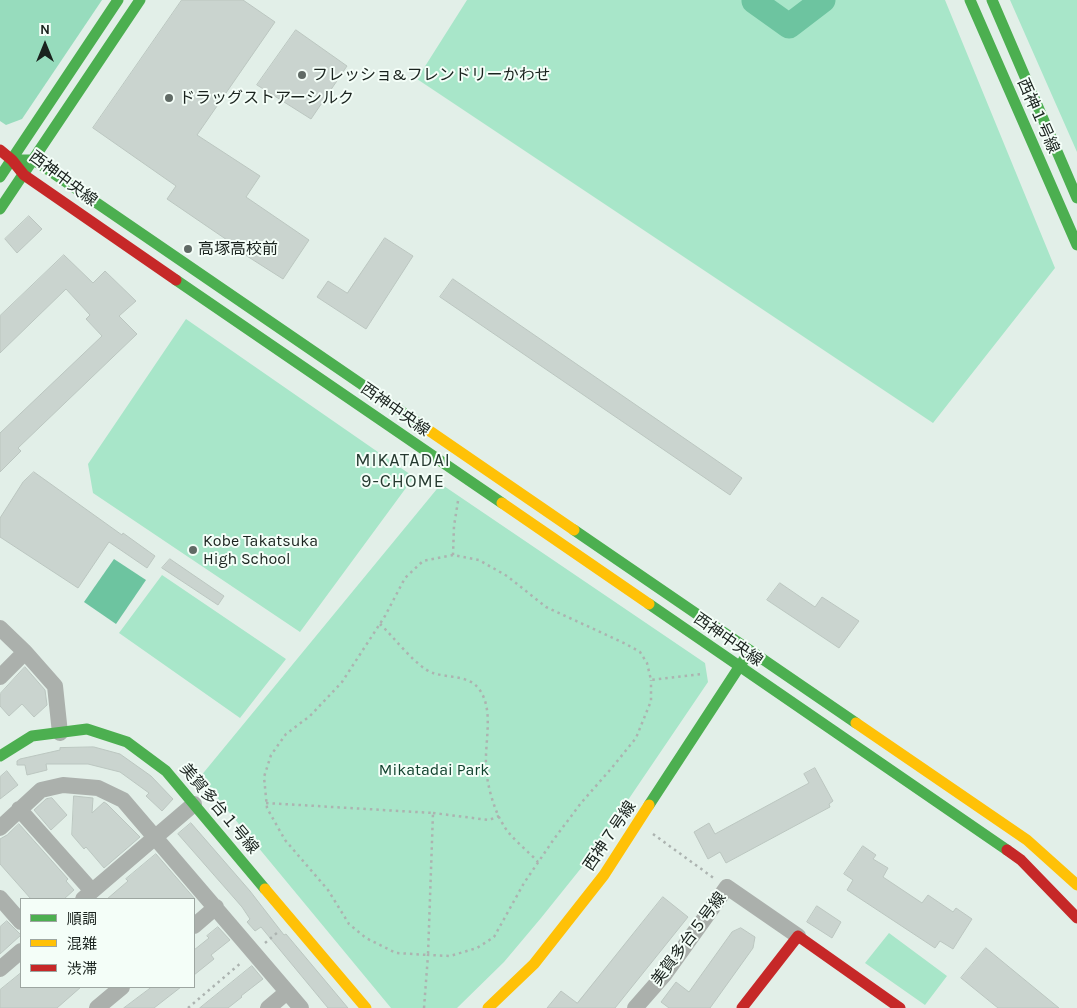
<!DOCTYPE html>
<meta charset="utf-8">
<style>
body{margin:0}
#map{position:relative;width:1077px;height:1008px;overflow:hidden;background:#e2efe8;font-family:Karla,"Noto Sans JP",sans-serif}
canvas{display:block}
.legend{position:absolute;left:20px;top:898px;width:175px;height:90px;box-sizing:border-box;background:#f4fef8;border:1px solid #9da6a1;margin:0;padding:6px 9px;list-style:none;font-size:15px;color:#1a231e}
.legend li{display:flex;align-items:center;gap:10px;height:25px}
.legend b{width:25px;border:1px solid #9da6a1}
.north{position:absolute;left:20px;top:20px;width:50px;height:50px;-webkit-text-stroke:4px #f4fef8;paint-order:stroke;rotate:0deg;font-size:14px;font-weight:700;line-height:20px;text-align:center;color:#1a231e}
.north::after{content:'';display:block;margin:auto;width:18px;height:22px;background:#1a231e;clip-path:polygon(50% 0,100% 100%,50% 72%,0 100%)}
</style>
<div id="map">
<canvas width="1077" height="1008"></canvas>
<ul class="legend">
<li><b style="height:6px;background:#4caf50"></b>順調</li>
<li><b style="height:6px;background:#ffc107"></b>混雑</li>
<li><b style="height:6px;background:#c62828"></b>渋滞</li>
</ul>
<div class="north">N</div>
</div>
<script>
const g = document.querySelector('canvas').getContext('2d');
g.lineJoin = 'round';
function fill(path, color) { g.fillStyle = color; g.fill(path, 'evenodd'); }
function strokePath(path, color, width, dash) { g.strokeStyle = color; g.lineWidth = width; g.lineCap = dash ? 'butt' : 'round'; g.setLineDash(dash || []); g.stroke(path); }
function label(font, color, halo, rows, align = 'center') {
  g.font = font + ' Karla,"Noto Sans JP",sans-serif'; g.lineWidth = 4; g.setLineDash([]); g.textBaseline = 'middle'; g.strokeStyle = halo; g.fillStyle = color; for (const [text, x, y, turn = 0] of rows) {
    g.save(); g.translate(x, y); g.rotate((+turn || 0) * Math.PI / 180); g.textAlign = isNaN(turn) ? turn : align; if (halo) g.strokeText(text, 0, 0); g.fillText(text, 0, 0); g.restore();
  }
}
const green = new Path2D(`
 M467 0H945L1055 268 933 423 417 79Z
 M1010 0H1077V152Z
 M186 319 414 477 300 632 93 493 88 464Z
 M441 484 705 663 708 682 586 862 541 918 504 962 457 1008H391L200 777Z
 M162 575 286 659 240 718 119 633Z
 M889 933 947 976 925 1005 865 963Z`);
const forest = new Path2D(`
 M0 0H102L22 119 6 125 0 121Z`);
const water = new Path2D(`
 M114 559 146 580 116 624 84 602Z`);
const river = new Path2D(`
 M754 1 789 26 823 0`);
const building = new Path2D(`
 M182 0H243L275 22 197 135 260 176 246 197 309 240 283 279 228 244 230 242 167 199 176 186 93 128Z
 M296 30 347 66 311 119 257 85Z
 M29 216 42 229 17 253 5 239Z
 M385 238 413 256 366 329 317 297 328 281 347 293Z
 M64 255 93 283 105 271 136 301 119 316 137 334 18 448 21 451 0 472V433L102 336 86 319 90 315 66 289 0 353V316Z
 M453 279 742 478 732 492 730 495 440 297Z
 M34 472 122 535 123 533 155 556 147 568 109 542 78 588 0 537V518L23 482Z
 M170 559 224 596 218 605 162 568Z
 M780 583 815 607 822 597 859 621 839 648 767 600Z
 M25 667 45 690 47 705 34 717 22 704 9 716 0 706V694Z
 M94 747 120 754 151 776 173 799 162 811 146 796 149 793 120 772 88 764H46L47 770 27 775 25 765H17V761L20 759 60 750V748Z
 M815 768 833 801 829 804 830 807 726 863 720 852 708 859 694 832 709 823 715 834 809 783 804 774Z
 M7 771 18 785 0 799V777Z
 M74 796 93 798 92 813 104 802 107 804 140 837 104 868 86 847 84 849 72 835Z
 M52 798 67 815 51 830 34 810 46 799Z
 M191 823 250 891 284 935 286 934 348 1008H328L261 927 255 931 247 922 250 919 242 907 178 834Z
 M19 824 68 879 66 881 74 890 64 899H31L0 864V839L7 835Z
 M863 846 876 855 873 859 888 868 883 877 922 903 928 895 953 912 956 908 972 919 953 949 940 941 935 948 847 890 853 880 844 874Z
 M156 854 195 899H107L128 881 126 879Z
 M663 897 688 917 615 1008H547L561 991 577 1003Z
 M817 906 841 922 832 938 807 922Z
 M7 921 21 935 0 954V927Z
 M218 927 230 940 211 955 214 959 194 975V950L209 938 207 936Z
 M741 928 755 937 753 948 710 1008H669L661 1002 676 982 689 992 732 932Z
 M986 948 1059 1008H998L961 978Z
 M252 966 263 979 241 996 242 997 228 1008H200Z
 M21 973V987H81L57 1008H0V990Z
 M152 987H181L154 1008H124Z`);
const path = new Path2D(`
 M458 501 454 526 453 555 479 560 507 576 546 607 626 644 640 652 647 663 651 680 702 674
 M380 624C393 636 417 668 433 673 448 678 469 675 479 689 494 709 485 740 486 764 486 782 494 811 504 826 511 838 528 851 538 862
 M266 803 433 813 428 955 396 953 366 938 349 924 328 890 285 840 267 808 264 777 271 755 286 734 310 716 342 682 385 616 405 578 423 561 453 555
 M433 813 489 820 499 816
 M653 834 715 879
 M265 943 278 932
 M188 1008 242 962
 M424 1008 428 955 450 956 477 948 494 937 524 883 554 839 581 803 610 770 636 738 651 701V680`);
const street = new Path2D(`
 M0 628 25 652 0 677
 M25 652 55 686 60 733
 M19 809 92 891
 M0 828 41 790 63 785 98 788 123 800 301 1008
 M0 898 21 922
 M83 899 194 804
 M194 926 216 907
 M0 969 21 951
 M97 1008 122 987
 M268 1008 287 992
 M635 1008 664 975 727 887 798 936`);
const fast = new Path2D(`
 M970 0 1077 245
 M992 0 1077 198
 M12 160H34L421 425
 M0 177 118 0
 M0 209 140 0
 M176 280 502 503
 M574 530 856 723
 M649 604 1007 850
 M0 756 32 736 87 729 127 742 166 771 265 889
 M649 805 747 655`);
const slow = new Path2D(`
 M421 425 574 530
 M502 503 649 604
 M856 723 1027 840 1077 885
 M265 889 366 1008
 M488 1008 534 964 604 875 649 805`);
const jam = new Path2D(`
 M0 150 12 160 24 175 176 280
 M1007 850 1021 860 1077 918
 M742 1008 798 936 900 1008`);
const markers = [
 [302,75,5,"#606a65"],
 [169,98,5,"#606a65"],
 [188,249,5,"#606a65"],
 [193,550,5,"#606a65"]
];
const poiNames = [
 ["フレッショ&フレンドリーかわせ",312,75],
 ["ドラッグストアーシルク",179,98],
 ["高塚高校前",198,249],
 ["Kobe Takatsuka",203,541],
 ["High School",203,559]
];
const streetNames = [
 ["西神１号線",1038,116,66],
 ["西神中央線",63,179,37],
 ["西神中央線",395,410,35],
 ["西神中央線",728,640,35],
 ["美賀多台１号線",219,809,50],
 ["西神７号線",610,836,-56],
 ["美賀多台５号線",689,939,-53]
];
const parkNames = [
 ["Mikatadai Park",434,770]
];
const neighbourhoodNames = [
 ["MIKATADAI",403,461],
 ["9-CHOME",403,482]
];
fill(green, '#a8e6c9');
fill(forest, '#97dcbd');
fill(water, '#6dc4a0');
strokePath(river, '#6dc4a0', 25);
fill(building, '#cad4cf');
strokePath(building, '#bbc6c0', 1);
strokePath(path, '#acb3b0', 2.5, [2.5, 4]);
strokePath(street, '#abb0ac', 16);
strokePath(fast, '#4caf50', 11);
strokePath(slow, '#ffc107', 11);
strokePath(jam, '#c62828', 11);
for (const [x, y, r, color] of markers) { const dot = new Path2D(); dot.arc(x, y, r, 0, 2 * Math.PI); g.fillStyle = color; g.fill(dot); strokePath(dot, '#f4fef8', 2); }
label('16px', '#1a231e', '#f4fef8', poiNames, 'left');
label('16px', '#1a231e', '#f4fef8', streetNames);
label('16px', '#11422e', '#f4fef8', parkNames);
g.letterSpacing = '1px';
label('18px', '#263a30', '#f4fef8', neighbourhoodNames);
g.letterSpacing = '0px';
</script>
